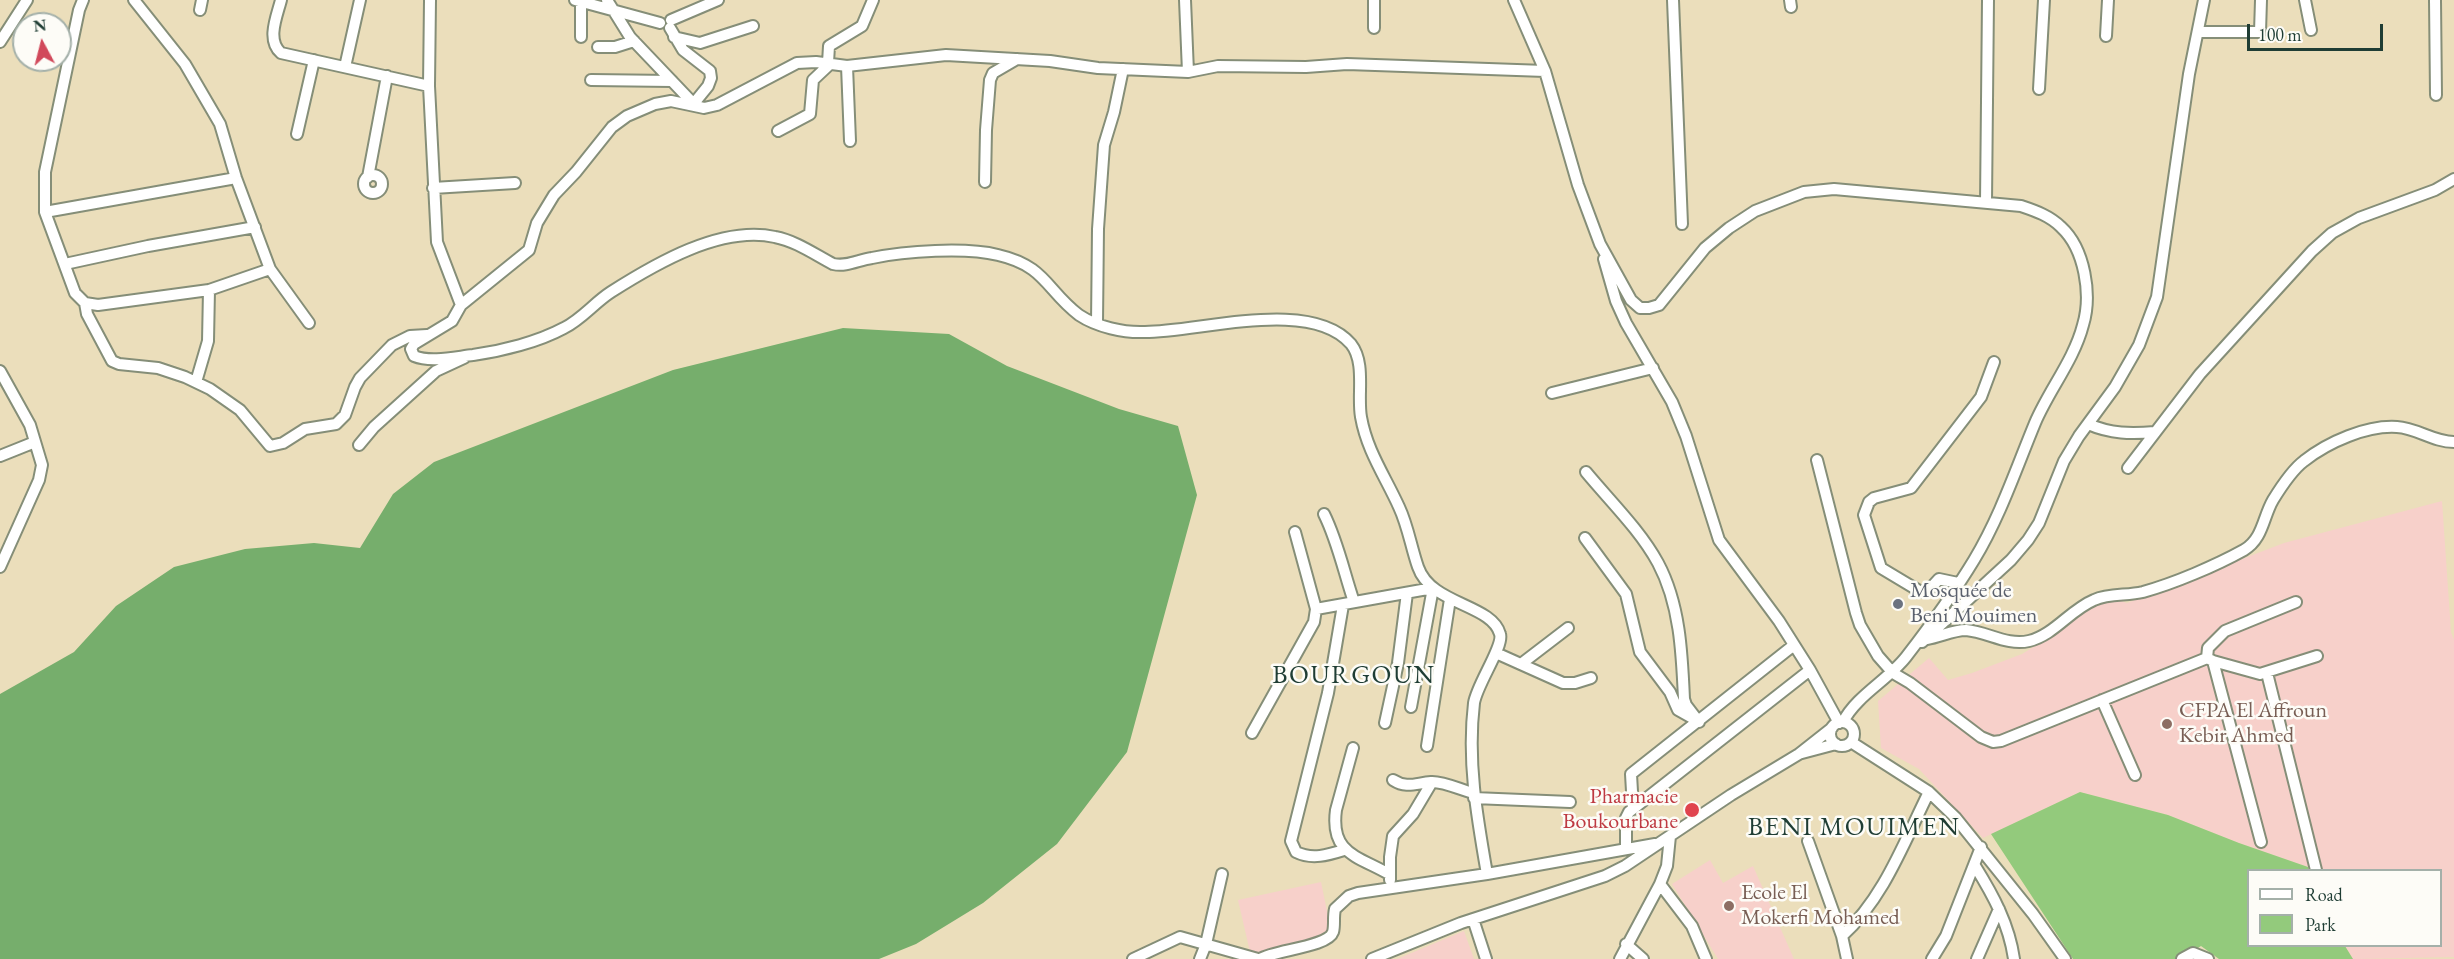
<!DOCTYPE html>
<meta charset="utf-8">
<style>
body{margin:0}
#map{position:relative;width:2454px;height:959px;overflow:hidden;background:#ebdebb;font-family:"EB Garamond",serif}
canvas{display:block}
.legend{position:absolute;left:2247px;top:869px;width:195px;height:78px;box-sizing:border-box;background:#fdfcf7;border:2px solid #a4b0a9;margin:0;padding:8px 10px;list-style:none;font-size:18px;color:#1f3d34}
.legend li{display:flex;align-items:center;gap:12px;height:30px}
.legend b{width:30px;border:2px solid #a4b0a9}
.north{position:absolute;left:12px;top:12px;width:60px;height:60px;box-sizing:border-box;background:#fdfcf7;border:2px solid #a4b0a9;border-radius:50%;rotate:353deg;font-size:16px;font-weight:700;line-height:24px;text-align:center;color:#1f3d34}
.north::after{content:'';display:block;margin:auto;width:21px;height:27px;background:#d1495b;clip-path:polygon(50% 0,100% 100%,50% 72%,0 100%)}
.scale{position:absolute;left:2247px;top:24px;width:136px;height:27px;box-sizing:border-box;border:3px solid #1f3d34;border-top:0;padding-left:8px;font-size:18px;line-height:21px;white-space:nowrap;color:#1f3d34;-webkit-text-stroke:4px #fdfcf7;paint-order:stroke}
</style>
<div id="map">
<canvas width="2454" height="959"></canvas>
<ul class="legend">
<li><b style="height:8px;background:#fff"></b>Road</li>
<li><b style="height:16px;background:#93ca7c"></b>Park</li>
</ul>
<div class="north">N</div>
<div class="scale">100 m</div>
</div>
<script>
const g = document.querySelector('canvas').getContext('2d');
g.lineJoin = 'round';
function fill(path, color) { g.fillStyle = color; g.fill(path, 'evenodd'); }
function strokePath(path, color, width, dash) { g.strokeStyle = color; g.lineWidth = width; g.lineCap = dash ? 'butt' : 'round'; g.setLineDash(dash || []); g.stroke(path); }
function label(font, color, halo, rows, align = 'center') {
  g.font = font + ' "EB Garamond",serif'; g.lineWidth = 5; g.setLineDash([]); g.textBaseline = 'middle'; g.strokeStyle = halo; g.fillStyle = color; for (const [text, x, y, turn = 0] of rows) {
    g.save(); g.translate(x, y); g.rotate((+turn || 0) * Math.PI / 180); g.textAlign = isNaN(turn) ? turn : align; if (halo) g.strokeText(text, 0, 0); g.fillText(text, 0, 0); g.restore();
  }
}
const built = new Path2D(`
 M2442 501 2451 632 2454 640V957L2353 959 2345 946H2440V870H2309L2308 867 2239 843 2168 815 2080 792 1983 838 1919 769 1881 748 1878 701 1929 658 1948 680 1972 673 2022 654 2065 628 2067 620 2111 597 2127 603 2284 543Z
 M1710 860 1723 883 1753 866 1794 959H1718L1672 884Z
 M1321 882 1330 926 1326 935 1255 955 1250 952 1238 900Z
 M1464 931 1474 959H1397Z`);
const green = new Path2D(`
 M2080 792 2168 815 2239 843 2308 867 2309 870H2248V946H2345L2353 959H2219L2201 946 2181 959H2073L1991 834Z`);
const forest = new Path2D(`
 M843 328 949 334 1007 366 1119 409 1178 426 1197 495 1127 752 1057 844 983 903 916 944 879 959H0V694L74 652 116 606 174 567 245 549 314 543 360 548 393 494 434 462 673 370Z`);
const street = new Path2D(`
 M83 0 79 10 45 172V212L75 293 85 303 98 305 209 290 270 269 236 178 220 124 185 64 134 0
 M281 0C277 16 266 40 281 53L429 86
 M430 0 429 86 437 242 461 305
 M575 0 660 23
 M607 0 630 37 690 100 696 103
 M1185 0 1188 72
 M1374 0V28
 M1514 0 1545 71 1578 185 1600 244 1631 300 1640 308H1649L1659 305 1705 248 1729 228 1755 211 1804 192 1834 189 2021 206C2036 211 2050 216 2061 227 2085 249 2092 295 2083 325 2074 360 2049 390 2035 423 2016 469 2000 517 1974 560 1954 593 1930 626 1906 657 1888 680 1856 696 1843 722
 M1673 0 1682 224
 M1790 0 1791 7
 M2305 0 2311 30
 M2435 0 2436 95
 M200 10 202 0
 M671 20 718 0
 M670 28 683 50 710 71 711 78 708 86 695 102
 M2198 32H2260L2261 0
 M2106 36 2108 0
 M581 37V0
 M674 37 700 43 753 26
 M0 42 27 0
 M598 47H615L634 41
 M828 63 829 46 862 26 873 0
 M847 66 850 141
 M345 67 360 0
 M591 80 672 81
 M2039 89 2044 0
 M778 131 810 114 813 80 830 64
 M297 134 314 60
 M364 184a9 9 0 1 1 18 0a9 9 0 1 1-18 0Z
 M368 177 387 76
 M985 182 986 130 990 80 993 73 1017 59
 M433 188 515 183
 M1986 202 1988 0
 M45 212 236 178
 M1604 259 1616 301 1626 323 1672 402 1686 436 1719 540 1779 621 1810 670 1839 723
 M65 264 148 246 255 227
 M270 269 309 323
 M85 303 87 314 112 361 119 364 158 368 185 377 210 389 240 410 270 446 283 443 305 429 336 424 345 415 355 387 360 378 392 345 410 336 427 335
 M1097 323 1098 229 1104 145 1114 112 1123 69
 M0 371 30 425 42 465 39 480 0 567
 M196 382 208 341 209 290
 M1552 393 1653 368
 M2088 424C2111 434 2131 434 2155 432
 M359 445 374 427 436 371 464 358
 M0 456 35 442
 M1817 460 1856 613 1860 625 1878 656 1893 673 1910 683 1981 737 1993 742 2001 741 2207 658
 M2128 468 2200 374 2312 251 2332 233 2359 218 2435 190 2454 179
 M1586 472C1610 501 1640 530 1658 563 1680 604 1682 653 1684 699L1686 705 1699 722
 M1324 514C1338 542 1344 573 1354 602
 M1585 538 1626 594 1640 652 1670 692 1678 710 1694 719
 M1958 583 1939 579 1927 592H1921L1881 568 1864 515 1869 502 1874 498 1911 488 1981 397 1994 362
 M2296 602 2225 631 2208 648 2207 658 2213 661 2260 674 2317 656
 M1343 605 1328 693 1291 841 1296 852C1312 860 1328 855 1344 850
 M1316 609 1433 588 1411 707
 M1927 639C1940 637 1953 630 1966 630 1988 632 2007 646 2029 641 2054 635 2070 610 2094 600 2109 593 2127 596 2143 592 2175 583 2215 566 2244 550 2263 539 2263 517 2273 500 2281 487 2292 470 2304 461 2328 442 2367 425 2397 427 2417 428 2433 442 2454 442
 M1922 642 2011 560 2028 540 2039 523 2064 461 2079 436 2115 387 2139 345 2157 297 2189 74 2204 0
 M1496 653 1563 683H1575L1591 678
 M2213 661 2261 842
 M1521 664 1568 628
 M2267 673 2316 870
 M2102 700 2135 775
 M1830 734a12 12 0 1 1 24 0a12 12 0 1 1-24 0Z
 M1385 723 1398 663 1407 593
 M1252 733 1314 622 1316 609 1295 532
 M1851 742 1929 792 1955 817 2033 914 2065 959
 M1427 746 1450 599
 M1353 748 1336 810C1330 854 1358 856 1389 874
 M1802 753 1836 744
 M1393 780C1407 789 1416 783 1431 782 1443 781 1461 790 1473 793
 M1474 798 1570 802
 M1633 809 1631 774 1794 645
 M1808 841 1842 936 1847 959
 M1626 849V818L1629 812 1810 670
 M1975 866C1993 895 2009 924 2014 959
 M1487 874C1477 817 1467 761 1474 703 1477 684 1504 646 1500 634 1492 604 1431 605 1418 567 1411 547 1408 526 1399 507 1385 476 1367 451 1361 417 1357 395 1366 363 1351 344 1311 297 1200 332 1145 332 1124 333 1097 327 1079 315 1046 290 1046 266 998 255 966 247 905 251 872 258 858 260 847 267 833 264 814 254 796 241 775 237 721 225 655 264 611 292 594 303 582 319 564 328 538 342 502 351 473 355 455 357 431 363 414 356L411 349 414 344 452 321 461 305 529 250 537 223 554 195 576 172 612 127 627 116 655 104 671 101 704 108 717 105 797 63 816 62 847 66 946 55 1050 61 1098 68 1188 72 1218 66 1306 67 1347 64 1545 71
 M1390 880V857L1393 836 1413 814 1432 782
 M1660 884 1692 926 1706 959
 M1473 919 1486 959
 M1842 936C1884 898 1904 842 1929 792
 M1626 944 1643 959
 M1133 959 1180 937 1258 959
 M1200 959 1206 944 1222 874
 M1260 959C1275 950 1328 947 1333 932 1335 925 1333 917 1335 909L1349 896 1358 893 1487 874 1655 844
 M1372 959 1461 923 1605 876 1625 866 1731 795 1799 754 1832 728
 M1620 959 1660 884 1667 866 1670 836
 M1932 959 1946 936 1981 847
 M1977 959 1999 909
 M2182 959 2193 953 2208 959`);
const markers = [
 [1898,604,6,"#6b7280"],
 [2167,724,6,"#8d6e63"],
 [1692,810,8,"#e0444e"],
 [1729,906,6,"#8d6e63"]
];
const worshipNames = [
 ["Mosquée de",1910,591],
 ["Beni Mouimen",1910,616]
];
const educationNames = [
 ["CFPA El Affroun",2179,711],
 ["Kebir Ahmed",2179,736],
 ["Ecole El",1741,893],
 ["Mokerfi Mohamed",1741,918]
];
const healthNames = [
 ["Pharmacie",1678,797],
 ["Boukourbane",1678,822]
];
const quarterNames = [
 ["BOURGOUN",1354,676],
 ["BENI MOUIMEN",1854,828]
];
fill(built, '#f7d0ca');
fill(green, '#93ca7c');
fill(forest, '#76ae6c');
strokePath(street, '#858e78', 14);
strokePath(street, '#fff', 10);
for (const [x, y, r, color] of markers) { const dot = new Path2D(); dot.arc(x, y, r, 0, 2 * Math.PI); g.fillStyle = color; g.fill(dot); strokePath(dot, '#fdfcf7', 2); }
label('22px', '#5b616d', '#fdfcf7', worshipNames, 'left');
label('22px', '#785e54', '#fdfcf7', educationNames, 'left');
label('22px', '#be3a42', '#fdfcf7', healthNames, 'right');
g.letterSpacing = '1.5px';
label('26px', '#1f3d34', '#fdfcf7', quarterNames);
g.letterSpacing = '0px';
</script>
